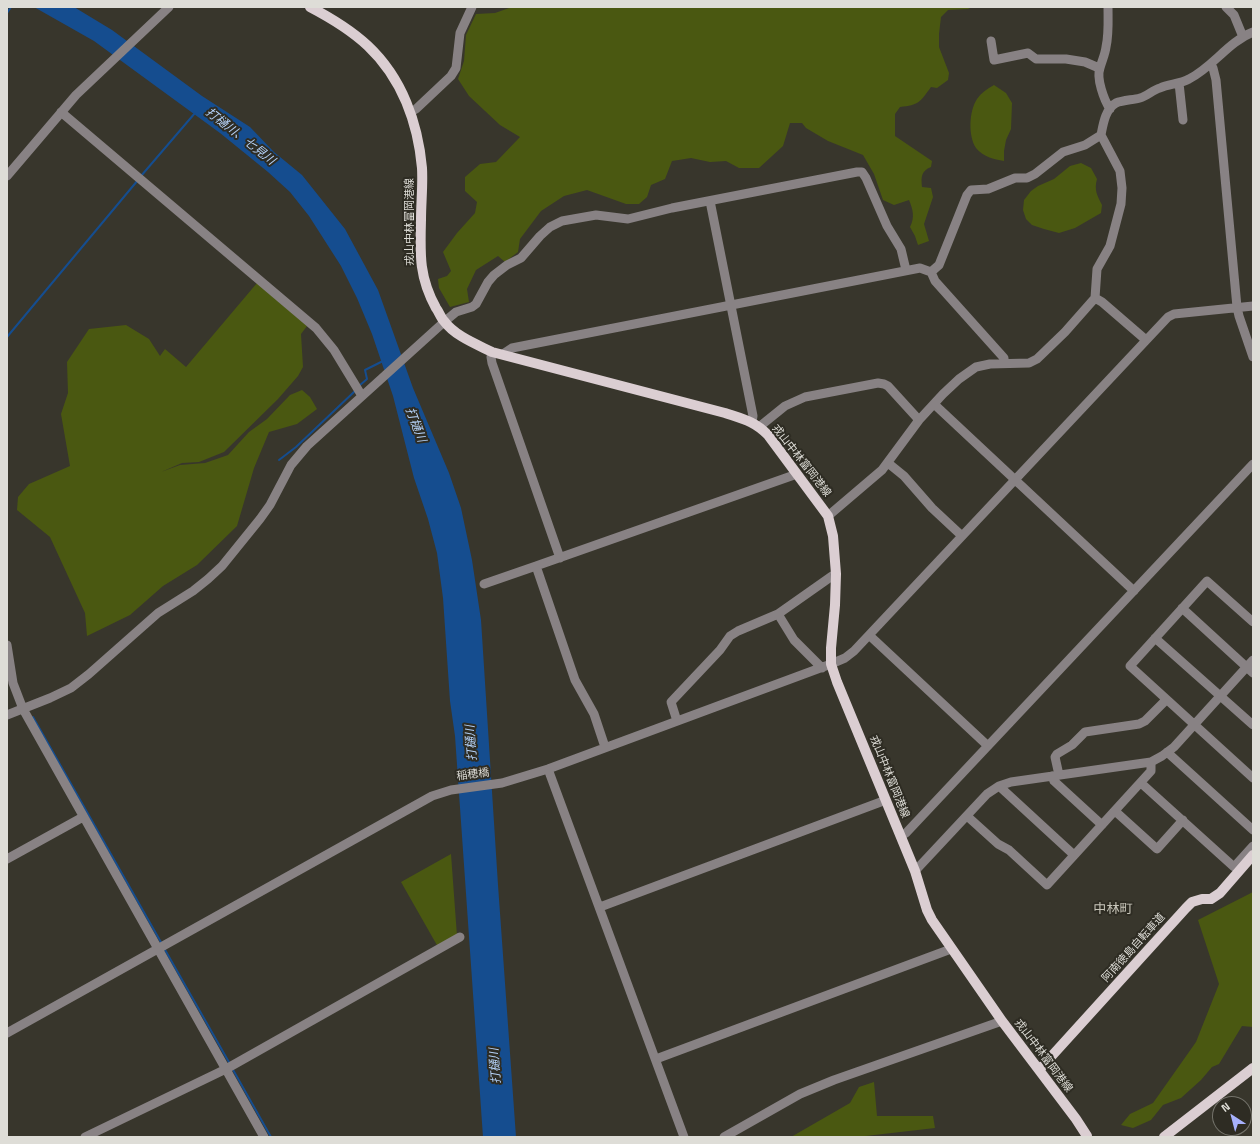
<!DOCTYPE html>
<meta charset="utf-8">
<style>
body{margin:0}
#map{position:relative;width:1260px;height:1144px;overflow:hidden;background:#38362c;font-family:"Titillium Web",sans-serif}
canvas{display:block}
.frame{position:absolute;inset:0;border:8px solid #deddd7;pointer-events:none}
.north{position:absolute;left:1212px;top:1096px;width:40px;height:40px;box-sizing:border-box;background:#2e2c23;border:1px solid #74736b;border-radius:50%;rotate:324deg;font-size:11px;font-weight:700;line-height:16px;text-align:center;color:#deddd7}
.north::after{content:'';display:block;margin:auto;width:14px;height:18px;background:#a7b1fc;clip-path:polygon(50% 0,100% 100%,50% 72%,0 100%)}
</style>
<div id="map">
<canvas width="1260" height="1144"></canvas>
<div class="frame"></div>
<div class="north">N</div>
</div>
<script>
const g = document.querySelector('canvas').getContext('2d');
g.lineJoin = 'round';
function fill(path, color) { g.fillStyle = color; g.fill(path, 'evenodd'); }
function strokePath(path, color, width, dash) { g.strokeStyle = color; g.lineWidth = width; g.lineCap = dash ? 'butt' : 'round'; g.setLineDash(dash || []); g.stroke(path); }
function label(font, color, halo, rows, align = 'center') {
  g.font = font + ' "Titillium Web","Noto Sans JP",sans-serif'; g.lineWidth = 4; g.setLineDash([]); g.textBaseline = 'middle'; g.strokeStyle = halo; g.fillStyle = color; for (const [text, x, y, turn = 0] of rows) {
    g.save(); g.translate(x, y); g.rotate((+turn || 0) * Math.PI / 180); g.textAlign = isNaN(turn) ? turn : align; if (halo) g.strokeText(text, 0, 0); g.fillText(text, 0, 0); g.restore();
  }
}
const green = new Path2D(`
 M512 7H972L968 9 948 10 941 17 939 34V47L949 73 948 80 937 88 931 87C920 102 919 105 900 107L895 114V136L932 161 931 167C921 171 921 177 922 187L931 188 933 197 924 224 929 241 918 245 915 236 910 227C915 217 913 210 909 200L894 205 883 200 874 174 863 155 828 141 806 128 802 123H790L783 146 759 168H739L726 161 710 162 691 158 672 161 665 179 651 185 647 197 639 204H626L587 190 564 196 541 211 520 239 518 252 505 262 498 256 476 270 467 289 469 302 450 307 439 288 438 279 447 276 451 271 443 252 457 233 475 213 477 202 465 191V177L480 164 496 162 520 137 500 125 469 96 458 79 464 61 466 35 476 14 495 13Z
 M994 85 1006 93 1012 103 1011 129 1006 140 1004 151V161C994 159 983 157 976 148 968 136 969 111 977 99 981 93 987 89 994 85Z
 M1081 163 1091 168 1097 179C1094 190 1097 195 1102 205L1101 213 1075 228 1059 233 1044 229 1032 225 1026 219 1023 210 1024 200 1031 191 1038 186 1054 179 1070 166Z
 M257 283 307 326 301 334 303 367 298 376 278 399 224 452 199 462 182 463 161 472 180 465 205 463 228 455 249 432 267 419 290 395 302 390 310 397 317 409 297 424 269 432 254 468 237 526 197 565 163 586 130 615 87 636 85 613 50 537 17 510 18 497 29 484 70 466 61 414 68 393 67 362 89 329 126 325 149 339 160 356 165 349 186 367Z
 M451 854 457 936 438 947 401 882Z
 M1253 892V1027L1242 1026 1219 1064 1212 1067 1201 1080 1181 1098 1163 1105 1151 1120 1133 1128 1121 1125 1130 1114 1153 1103 1196 1042 1219 984 1198 920Z
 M874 1082 877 1116H933L935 1128 857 1137H791L850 1103 859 1087Z`);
const water = new Path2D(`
 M34 7H74L112 30 202 96 250 127 274 152 302 175 345 229 378 290 413 388 449 473 461 508 472 560 481 620 498 885 516 1137H483L455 736 450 701 443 598 437 553 428 519 414 478 393 396 372 334 357 298 341 266 309 216 290 192 268 172 220 133 94 41Z`);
const stream = new Path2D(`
 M7 13 11 7
 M141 176 195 113
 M7 337 138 180
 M359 386 367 379 365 370 383 361
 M279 460 296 447 355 391
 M33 717 162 944
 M164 948 230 1064
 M232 1068 271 1137`);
const minor = new Path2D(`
 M1108 7C1108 20 1109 34 1106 47 1105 55 1102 60 1100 68 1096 78 1104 100 1110 109
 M1226 7 1234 15 1243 37
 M991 41 994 60 1028 53 1036 59H1066L1085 62 1099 68
 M1211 65 1213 68 1216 80 1237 307 1239 316 1253 357
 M1179 83 1183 120
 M61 112 316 328 334 350 362 396
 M411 112 416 109 451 76 456 68 460 33 472 7
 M7 176 76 95 169 7
 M710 201 753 416 752 422
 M931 272 939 265 967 195 971 190 988 189 1015 178H1027L1035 174 1063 152 1085 145 1101 135
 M1095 298 1102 302 1146 340
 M492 352 491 357 492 363 560 558
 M503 354 512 348 920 268 931 272 935 281 1004 358V363
 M934 404 1134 591
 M759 427 785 406 805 397 878 383 884 384 888 386 919 420
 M888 463 904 476 932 508 962 536
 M828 516 882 470 919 420 943 394 959 379 976 367 990 364 1029 363 1037 359 1065 332 1095 298 1097 269 1110 246 1121 204 1122 188 1120 171 1101 135C1103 125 1105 109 1116 103 1123 100 1133 100 1140 98 1147 96 1153 90 1160 88 1169 84 1180 84 1189 79 1213 67 1228 42 1253 32
 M484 584 536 566
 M1182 608 1253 673
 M778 614 794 640 822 668
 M1253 622 1207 581 1130 666 1253 778
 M869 635 988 746
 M1155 638 1253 725
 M7 645 13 683 23 709 264 1137
 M7 715 50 698 71 688 89 674 158 613 193 591 208 579 222 566 260 519 270 505 291 465 307 446 444 322 456 312 472 307 476 304 488 282 494 275 507 265 521 258 540 236 550 227 562 221 596 215 628 219 672 208 857 172H862L866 178 887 226 901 249 906 270
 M677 721 671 702 720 650 730 636 738 631 778 614 832 576 836 574
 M605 747 594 714 575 680 536 566 797 474
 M1167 752 1253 830
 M548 769 684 1137
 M1059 775 1055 757 1057 754 1072 745 1085 732 1139 724 1145 721 1166 700
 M1052 776 1054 781 1102 825
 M1141 783 1234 867 1253 846
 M999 786 1074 855
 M1115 811 1157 849 1183 820
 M967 816 998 844 1009 850 1047 885 1151 771V762
 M901 836 906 833 1253 464
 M7 859 83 817
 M915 871 987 794 999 786 1011 782 1151 762 1162 756 1174 747 1253 660
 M600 907 886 800
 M7 1033 432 796 451 790 502 783 548 769 831 664 845 658 854 651 1168 317 1174 314 1253 306
 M656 1059 951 949
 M85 1137 226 1069 460 937
 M724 1137 800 1094 834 1080 1002 1021`);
const major = new Path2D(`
 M310 7C331 18 351 30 368 46 402 78 418 123 422 168 423 185 421 203 421 220 420 255 419 277 436 308 439 312 441 318 444 321 455 336 476 344 492 352L725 413C743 419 754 421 768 435L828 516 833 536 836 574 835 605 831 648V664L837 682 915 871 927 910 932 920 1002 1021 1076 1119 1087 1136
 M1039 1070 1186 908 1192 902 1202 899H1211L1220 893 1253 855
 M1164 1137 1253 1068`);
const streetNames = [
 ["戎山中林富岡港線",410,222,-90],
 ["戎山中林富岡港線",801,461,52],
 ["稲穂橋",473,775,-7],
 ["戎山中林富岡港線",889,777,68],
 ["阿南徳島自転車道",1134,948,-48],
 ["戎山中林富岡港線",1043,1056,53]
];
const waterNames = [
 ["打樋川、七見川",240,137,38],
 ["打樋川",415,425,69],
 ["打樋川",472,743,-94],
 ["打樋川",496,1066,-94]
];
const quarterNames = [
 ["中林町",1113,910]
];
fill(green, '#4a5811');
fill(water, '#154d8f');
strokePath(stream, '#154d8f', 2);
strokePath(minor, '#888284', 9);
strokePath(major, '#dbced2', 10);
label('11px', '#deddd7', '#2e2c23', streetNames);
label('italic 12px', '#b4d1f7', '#2e2c23', waterNames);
label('13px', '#c7c5b9', '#2e2c23', quarterNames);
</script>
